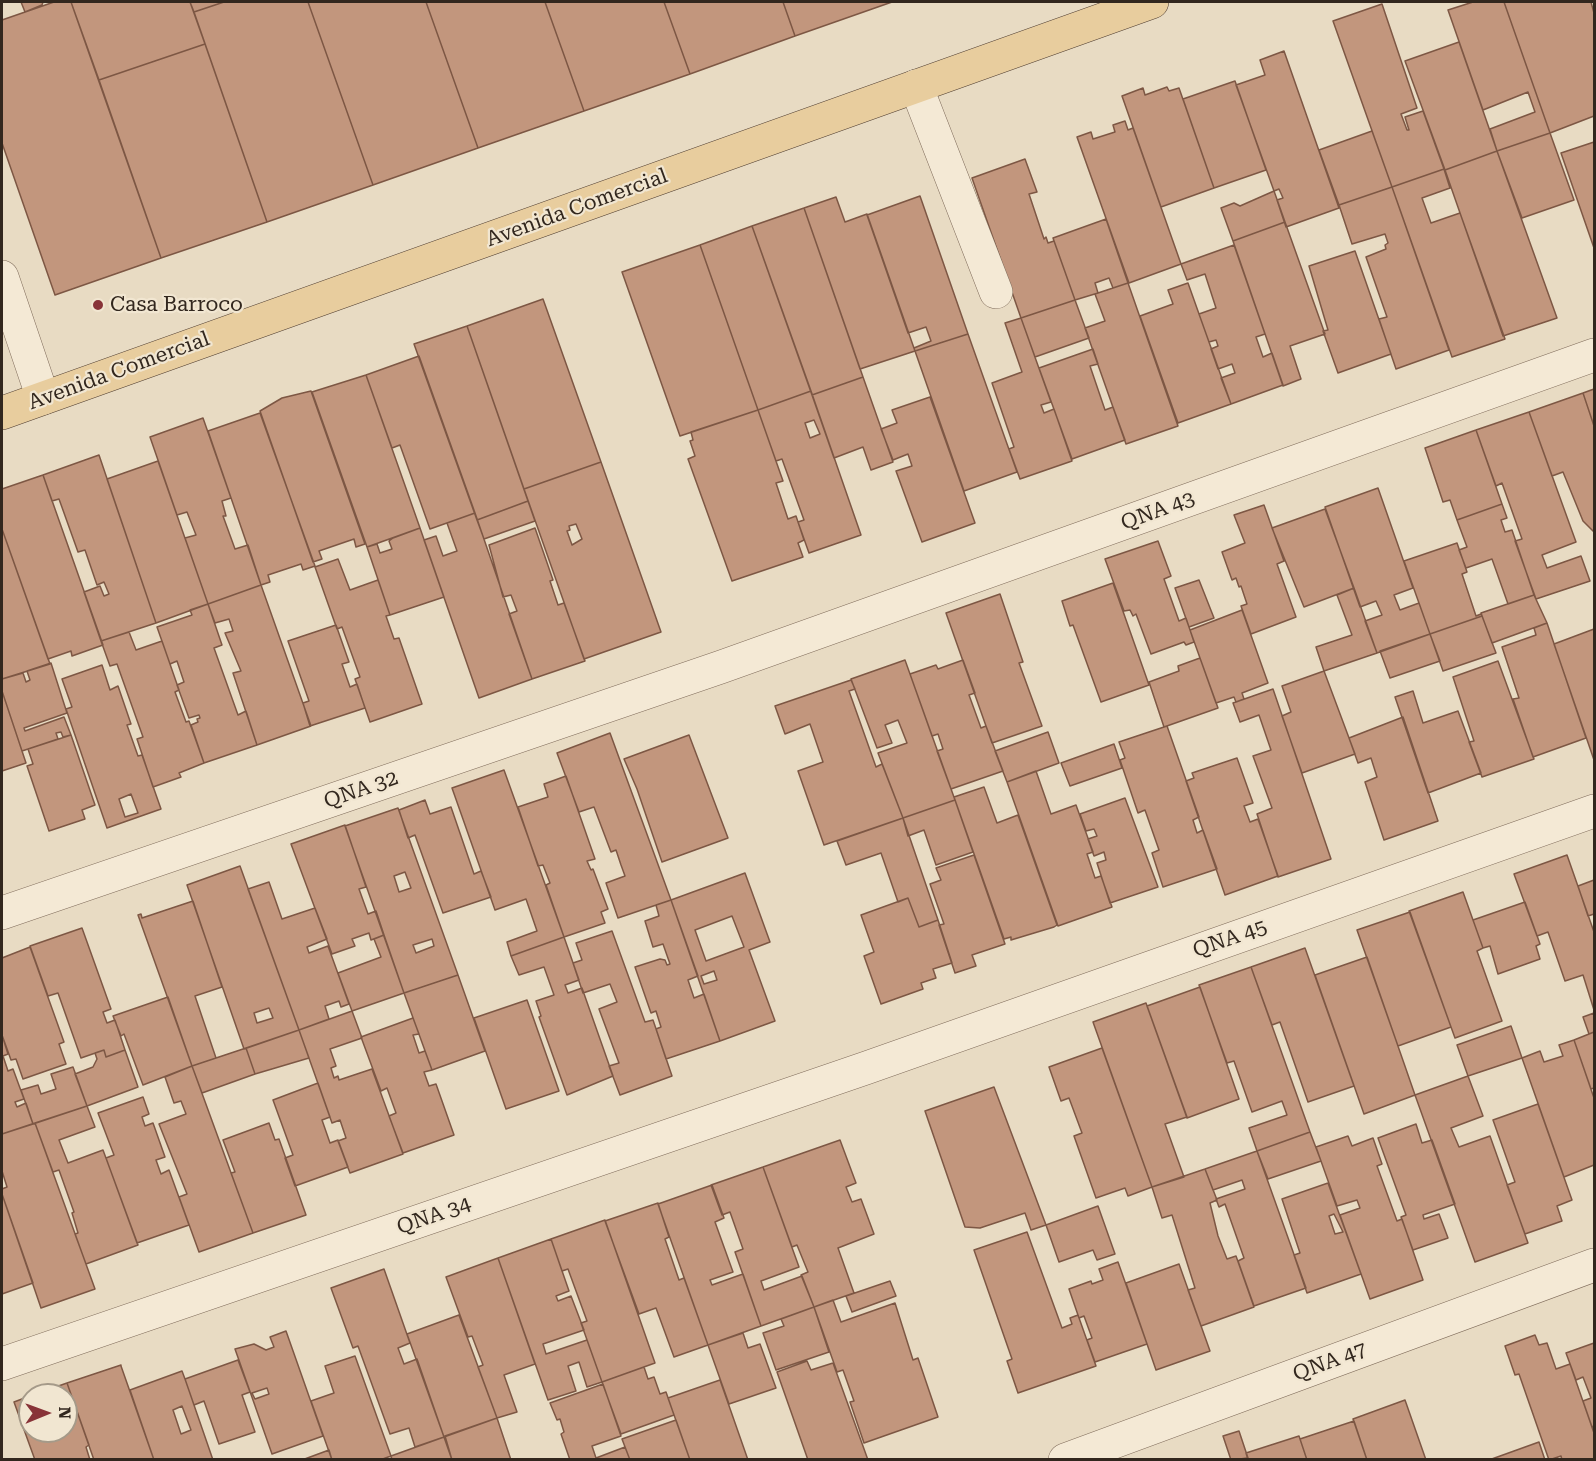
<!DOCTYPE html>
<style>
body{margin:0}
#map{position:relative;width:1596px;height:1461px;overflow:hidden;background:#e8dbc3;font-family:"Roboto Serif",serif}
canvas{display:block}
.frame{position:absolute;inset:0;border:3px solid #32271e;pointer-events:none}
.north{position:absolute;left:18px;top:1383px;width:60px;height:60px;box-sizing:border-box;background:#f1e6d1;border:2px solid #a59a89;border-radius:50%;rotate:89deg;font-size:16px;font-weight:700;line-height:24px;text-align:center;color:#32271e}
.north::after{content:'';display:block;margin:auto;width:21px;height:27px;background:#883338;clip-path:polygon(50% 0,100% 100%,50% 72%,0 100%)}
</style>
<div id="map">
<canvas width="1596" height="1461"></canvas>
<div class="frame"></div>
<div class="north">N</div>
</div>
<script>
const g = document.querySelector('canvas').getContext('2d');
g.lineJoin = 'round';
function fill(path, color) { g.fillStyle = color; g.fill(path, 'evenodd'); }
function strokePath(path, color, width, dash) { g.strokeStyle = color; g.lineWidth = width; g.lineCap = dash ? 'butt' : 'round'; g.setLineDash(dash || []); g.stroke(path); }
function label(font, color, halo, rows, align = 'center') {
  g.font = font + ' "Roboto Serif",serif'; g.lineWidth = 4.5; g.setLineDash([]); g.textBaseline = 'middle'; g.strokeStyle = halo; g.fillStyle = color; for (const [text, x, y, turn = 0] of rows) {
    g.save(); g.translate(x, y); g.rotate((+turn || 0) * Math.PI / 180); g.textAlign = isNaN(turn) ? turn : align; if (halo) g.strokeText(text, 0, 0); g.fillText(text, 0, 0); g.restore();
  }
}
const building = new Path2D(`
 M21 2H43L42 5 25 12Z
 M54 2H71L161 258 55 295 2 143V20Z
 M71 2H190L205 44 99 80Z
 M190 2H224L194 12Z
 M224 2H308L373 185 267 222 194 12Z
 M308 2H426L478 148 373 185Z
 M426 2H545L584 111 478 148Z
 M545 2H664L690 74 584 111Z
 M664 2H783L795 36 690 74Z
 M783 2H892L795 36Z
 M1473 2H1504L1550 133 1497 151 1490 129 1535 112 1528 92 1483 110 1448 10Z
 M1504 2H1591L1594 13V116L1550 133Z
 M1382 4 1417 108 1401 114 1407 130H1409L1405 117 1423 111 1444 169 1392 187 1333 21Z
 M1459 42 1497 151 1445 170 1405 61Z
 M205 44 267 222 161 258 99 80Z
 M1284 51 1339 208 1286 227 1277 200 1283 198 1279 189 1274 191 1236 85 1265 75 1260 60Z
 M1235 81 1266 170 1214 188 1183 99Z
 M1167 87 1169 91 1179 88 1214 188 1161 207 1122 96 1143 88 1145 95Z
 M1125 121 1128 130 1133 128 1181 264 1129 283 1077 137 1091 132 1093 139 1115 132 1113 125Z
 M1372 131 1392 187 1339 205 1319 150Z
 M1550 133 1574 200 1522 218 1497 151Z
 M1594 142V248L1561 153Z
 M1497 151 1557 318 1503 336 1445 170Z
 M1025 159 1037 192 1029 194 1044 239 1046 237 1048 243 1054 241 1075 300 1021 318 972 178Z
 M1444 169 1450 188 1422 198 1431 223 1460 213 1505 339 1452 357 1392 187Z
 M1392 187 1449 350 1396 369 1379 319 1387 317 1366 257 1386 249 1385 245 1388 243 1385 234 1352 244 1339 205Z
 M1274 191 1285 222 1233 241 1221 208 1234 203 1240 206Z
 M920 196 968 334 915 351 914 348 931 341 926 327 908 333 867 215Z
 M836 197 845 222 867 214 915 351 860 369 804 208Z
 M804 208 863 377 812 395 752 226Z
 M1106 219 1128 283 1113 288 1109 278 1095 283 1098 293 1075 300 1053 238Z
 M1285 222 1325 334 1290 346 1301 379 1283 386 1233 241Z
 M752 226 811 391 758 410 700 245Z
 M700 245 758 410 680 436 622 272Z
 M1234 245 1265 334 1256 337 1263 357 1272 353 1283 385 1231 404 1221 378 1235 373 1232 364 1218 369 1211 349 1218 346 1216 340 1209 342 1199 314 1216 308 1205 274 1187 280 1181 264Z
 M1355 251 1391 354 1338 373 1323 331 1328 330 1309 266Z
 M1128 283 1178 426 1126 444 1085 328 1105 321 1095 294Z
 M1188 283 1231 404 1178 423 1140 316 1173 304 1168 290Z
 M543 299 601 462 524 489 467 326Z
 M1075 300 1089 338 1035 357 1021 318Z
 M1021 318 1051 402 1041 405 1044 413 1054 409 1072 461 1020 479 1009 449 1014 447 992 383 1022 372 1005 323Z
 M467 326 528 501 477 520 414 344Z
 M968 334 1017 472 964 491 915 351Z
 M1093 349 1098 364 1090 366 1105 410 1113 407 1125 440 1072 459 1039 368Z
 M419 356 475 513 430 529 400 445 392 448 366 375Z
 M366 375 420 528 367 547 312 392Z
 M863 377 893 462 871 470 863 447 834 458 812 395Z
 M1594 389V426L1583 393Z
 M311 391 365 544 356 547 354 539 319 551 322 559 313 562 260 411 282 398Z
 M811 391 861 535 809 553 798 522 804 520 782 459 776 461 758 410ZM814 420 820 434 810 438 805 423Z
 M1583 393 1594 426V532L1583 521 1563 472 1552 476 1529 412Z
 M930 397 975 523 922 542 896 471 912 466 908 454 893 460 881 429 897 423 892 410Z
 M758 410 783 481 776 483 788 519 796 516 804 540 798 543 803 557 732 581 688 459 695 456 690 441 693 440 691 432Z
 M1529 412 1576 542 1542 555 1547 568 1581 556 1590 581 1536 599 1515 541 1522 539 1502 483 1496 486 1476 430Z
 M260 413 315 566 303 570 301 564 268 575 270 582 261 585 208 431Z
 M203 418 231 498 222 501 226 516H223L235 549 248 545 261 585 208 604 185 538 196 535 187 512 177 515 150 437Z
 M1476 430 1502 504 1457 520 1450 500 1443 502 1425 448Z
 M99 455 156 623 101 641 84 592 100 586 104 596 109 594 104 582 97 585 85 550 78 552 59 499 52 501 43 475Z
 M158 461 208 604 156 623 107 479Z
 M601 462 661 632 584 659 524 489ZM576 524 582 539 572 545 567 531 570 530 569 526Z
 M43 475 103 645 72 656 71 651 48 659 2 529V489Z
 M1378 488 1413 588 1394 595 1400 610 1419 603 1430 634 1377 653 1365 621 1382 615 1376 601 1360 607 1325 507Z
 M528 501 535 521 484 539 477 520Z
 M1502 504 1507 518 1501 520 1505 532 1512 530 1534 595 1508 604 1492 559 1466 568 1459 550 1467 547 1457 520Z
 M1264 505 1284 561 1277 564 1296 617 1251 634 1241 606 1247 604 1241 586 1239 587 1236 578 1232 580 1222 552 1245 543 1234 515Z
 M1325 509 1354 588 1304 607 1272 528Z
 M475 513 532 679 479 698 424 540 436 536 443 556 457 551 447 523Z
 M420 528 444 597 390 615 367 547 377 544 380 553 392 549 389 541 393 538Z
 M535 528 553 580 550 581 558 605 564 603 585 661 532 679 509 614 517 611 511 595 503 597 489 545Z
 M2 529 50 664 2 679Z
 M1158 541 1171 576 1164 579 1179 621 1186 618 1194 642 1186 645 1184 642 1151 654 1136 614 1133 616 1130 610 1124 611 1105 559Z
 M1457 543 1467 572 1462 574 1476 616 1481 614 1482 616 1430 634 1404 561Z
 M338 559 350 590 378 580 390 615 386 616 394 639 399 638 422 704 370 722 355 679 360 677 342 627 337 629 315 567Z
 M1199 580 1214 618 1189 627 1175 588Z
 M1113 583 1149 685 1101 702 1073 625 1070 626 1062 601Z
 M261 585 311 726 257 745 233 673 241 671 225 633 233 631 229 619 215 623 208 604Z
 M1354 588 1377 653 1324 671 1316 647 1352 635 1337 595Z
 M1000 594 1023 662 1019 663 1042 726 992 743 946 613Z
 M1534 595 1547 623 1492 643 1481 613Z
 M208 604 222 645 214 648 238 715 246 711 257 745 204 763 191 725 198 722 197 719 200 718 199 715 189 718 177 685 184 682 177 661 170 664 157 627 192 615 190 610Z
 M1242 610 1268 683 1242 693 1244 699 1236 702 1234 697 1216 703 1190 630Z
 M1482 616 1496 653 1443 671 1430 634Z
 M1547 623 1586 738 1533 757 1513 699 1519 698 1502 647 1536 635 1534 628Z
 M336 625 349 662 342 664 350 687 357 684 365 708 310 726 303 703 309 701 288 641Z
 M1594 629V760L1554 644Z
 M129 632 136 650 162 641 179 690 175 692 186 722 189 721 204 763 179 773 181 777 153 787 137 739 143 737 117 664 110 666 101 641Z
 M1430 634 1440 661 1390 678 1380 651Z
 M1200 658 1218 708 1164 727 1149 682 1179 671 1178 666Z
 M905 660 955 800 903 818 878 753 907 743 898 720 885 725 892 743 877 748 851 679Z
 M963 660 975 693 969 695 981 728 986 726 1003 771 951 789 937 751 943 749 938 734 932 736 910 674 936 665 938 669Z
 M1498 661 1534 759 1482 777 1469 742 1474 741 1453 677Z
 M51 663 67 713 24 728 25 731 64 717 71 735 63 737 61 732 56 733 58 739 22 751 2 691V679L23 673 26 682 30 680 27 671Z
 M102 665 110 690 118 686 131 724 127 725 138 756 142 755 161 809 107 828 66 709 72 707 62 679ZM131 794 138 813 125 817 119 799Z
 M1324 671 1355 754 1302 773 1282 716 1291 712 1282 686Z
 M851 680 855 689 849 691 876 767 882 764 903 818 824 845 798 771 823 762 810 724 785 734 775 706Z
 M1273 689 1331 859 1278 877 1257 814 1272 808 1253 756 1271 750 1259 715 1240 722 1233 703Z
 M2 691 26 763 2 771Z
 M1413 691 1423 723 1458 711 1481 773 1428 793 1395 697Z
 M1403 717 1438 821 1384 840 1365 782 1377 777 1371 758 1358 763 1349 738Z
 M1167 726 1199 817 1193 820 1197 833 1203 830 1217 869 1163 887 1152 853 1159 850 1145 810 1138 813 1120 760 1125 758 1119 742Z
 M1048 732 1059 763 1007 782 995 751Z
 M610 733 671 900 618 918 606 883 625 876 621 865 616 850 611 852 594 807 579 812 557 753Z
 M71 735 95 805 82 810 85 819 49 831 27 766 33 764 28 749Z
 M689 735 728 838 662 862 637 789 624 759Z
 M1114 744 1122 768 1070 786 1061 763Z
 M1237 758 1253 803 1244 806 1250 822 1258 819 1278 876 1225 895 1186 781 1194 778 1192 773Z
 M504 770 564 937 511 956 507 942 537 931 526 899 495 910 452 788Z
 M1036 771 1051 814 1076 805 1093 852 1087 854 1095 878 1101 876 1112 907 1058 926 1007 782Z
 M566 776 595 859 587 861 591 870 593 869 608 909 601 912 605 923 564 937 546 885 550 883 543 865 538 866 518 807 548 797 544 784Z
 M984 787 997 823 1018 815 1057 925 1054 927 1011 940V937L1004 939 954 797Z
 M1125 798 1158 887 1110 903 1097 863 1106 860 1104 852 1094 856 1088 839 1097 836 1094 829 1086 831 1080 814Z
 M425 800 430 814 451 807 474 874 481 871 491 897 443 913 415 835 408 838 399 810Z
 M955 800 973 852 936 865 924 830 908 836 903 818Z
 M398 808 458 975 404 993 345 826ZM405 872 411 888 399 892 394 876ZM432 939 434 946 416 953 413 945Z
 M903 818 938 920 919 927 908 898 898 902 881 853 846 865 837 841Z
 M345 825 366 887 359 889 368 914 376 911 384 935 371 940 369 933 352 939 355 946 332 954 291 844Z
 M974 855 1005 944 972 955 976 966 955 973 939 925 944 924 930 884 941 880 936 868Z
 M1567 855 1594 932V1010L1583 975 1565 981 1548 932 1537 936 1514 874Z
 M240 866 299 1030 244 1049 187 885ZM269 1008 273 1018 257 1023 254 1013Z
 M745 873 770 942 749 950 775 1021 720 1041 671 900ZM732 916 744 947 706 961 695 930ZM714 971 717 980 704 984 701 976Z
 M1594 880V914L1588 916 1578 886Z
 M269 882 282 919 315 908 327 939 307 947 309 953 328 946 349 1004 341 1007 339 1001 325 1006 329 1019 299 1030 248 889Z
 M1463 892 1483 948 1477 951 1502 1021 1455 1038 1409 911Z
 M908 898 919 927 938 920 952 963 933 969 936 978 921 983 923 989 881 1004 864 956 874 952 861 915Z
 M671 900 698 976 688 980 694 998 704 994 720 1041 666 1059 656 1029 661 1027 656 1011 651 1013 635 967 660 959 665 960 667 965 670 964 663 944 653 947 645 921 659 916 656 905Z
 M193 901 222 987 195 996 216 1058 192 1066 138 915 141 914 142 918Z
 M1525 902 1540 944 1536 946 1540 959 1498 974 1490 946 1483 948 1473 920Z
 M1410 912 1451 1027 1398 1046 1357 930Z
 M82 928 111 1009 103 1012 107 1023 115 1020 125 1050 106 1057 104 1050 81 1058 58 993 48 996 30 946Z
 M612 931 645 1022 653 1020 672 1076 620 1095 609 1066 619 1063 599 1009 617 1002 610 984 583 993 573 963 582 960 576 943Z
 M384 935 404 993 352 1011 338 973 381 957 374 939Z
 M564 937 579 980 565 985 568 993 582 988 613 1076 567 1095 539 1017 541 1016 536 1001 554 995 544 967 519 975 511 956Z
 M30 947 64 1042 59 1044 66 1064 23 1079 16 1059 11 1060 2 1035V958Z
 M1305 948 1354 1086 1308 1102 1280 1022 1272 1025 1251 967Z
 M1367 957 1415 1095 1364 1114 1315 975Z
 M1251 967 1310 1132 1257 1151 1249 1128 1287 1115 1282 1101 1252 1112 1234 1061 1227 1063 1199 985Z
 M458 975 485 1051 432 1070 404 993Z
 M1200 987 1239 1099 1187 1118 1147 1006Z
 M168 997 192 1066 143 1085 124 1034 121 1036 113 1016Z
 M527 1000 559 1091 506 1109 474 1018Z
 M1146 1003 1187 1117 1165 1124 1184 1177 1152 1187 1093 1022Z
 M352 1011 362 1038 330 1049 336 1066 331 1068 334 1078 338 1076 339 1080 372 1069 403 1154 350 1173 338 1141 346 1138 340 1120 332 1123 299 1030Z
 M1594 1013V1032L1589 1034 1583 1017Z
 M413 1018 419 1034 413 1035 419 1053 425 1051 432 1070 424 1072 429 1086 436 1084 454 1135 403 1153 389 1116 396 1113 387 1088 381 1091 361 1037Z
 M1511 1026 1522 1058 1468 1076 1457 1045Z
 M299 1030 309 1058 255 1074 246 1048Z
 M1594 1032V1088L1591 1089 1574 1040Z
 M2 1035 8 1054 3 1056 8 1071 13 1069 24 1099 15 1102 17 1107 26 1103 33 1124 2 1134Z
 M1574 1040 1594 1098V1165L1564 1177 1522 1058 1540 1051 1544 1062 1563 1056 1559 1045Z
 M246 1048 255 1074 202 1093 192 1066Z
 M1102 1048 1152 1187 1128 1196 1125 1188 1096 1198 1074 1136 1082 1133 1069 1098 1061 1101 1049 1067Z
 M104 1050 106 1057 125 1050 138 1087 87 1106 75 1074 93 1067 97 1059 95 1053Z
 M192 1066 253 1233 199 1252 179 1197 187 1194 159 1124 186 1114 181 1101 174 1103 165 1077Z
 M73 1067 87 1106 33 1124 21 1090 38 1085 41 1094 56 1089 51 1074Z
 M1468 1076 1483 1116 1451 1128 1459 1147 1490 1136 1528 1243 1475 1262 1415 1095Z
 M318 1083 330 1117 322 1120 330 1143 338 1140 348 1167 295 1186 285 1158 293 1155 273 1100Z
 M994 1087 1046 1225 1031 1230 1025 1213 980 1228 965 1227 925 1111Z
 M143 1097 149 1114 142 1117 145 1126 153 1123 165 1157 156 1160 161 1174 169 1170 189 1225 137 1243 106 1158 114 1155 98 1113Z
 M1538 1104 1572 1200 1557 1206 1562 1221 1525 1234 1507 1185 1515 1182 1493 1120Z
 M87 1106 95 1127 59 1140 68 1163 103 1150 138 1245 86 1264 75 1234 78 1233 72 1213 74 1212 59 1170 53 1172 35 1123Z
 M35 1123 95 1289 41 1308 2 1194V1189L7 1187 2 1171V1134Z
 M269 1123 275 1140 279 1139 306 1215 253 1233 231 1173 235 1172 223 1140Z
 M1416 1124 1422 1143 1432 1140 1455 1204 1423 1215 1424 1219 1439 1214 1448 1238 1413 1250 1401 1217 1406 1215 1378 1138Z
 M1310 1132 1321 1161 1268 1179 1257 1151Z
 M1348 1136 1352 1146 1373 1138 1382 1164 1377 1166 1397 1221 1402 1219 1423 1280 1370 1299 1340 1215 1360 1208 1357 1200 1337 1206 1316 1147Z
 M840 1140 856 1183 846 1187 852 1202 861 1199 874 1234 838 1248 854 1293 814 1307 801 1275 808 1272 797 1245 792 1247 763 1167Z
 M1257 1151 1306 1288 1254 1306 1238 1261 1244 1258 1225 1204 1219 1207 1216 1199 1245 1189 1242 1180 1213 1190 1205 1169Z
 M763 1167 799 1267 761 1281 764 1290 802 1276 814 1307 761 1326 735 1252 743 1249 730 1212 722 1215 711 1185Z
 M1205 1169 1217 1200 1210 1203 1218 1236 1227 1259 1236 1256 1254 1307 1201 1326 1188 1290 1195 1288 1172 1215 1162 1218 1152 1187Z
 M1328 1183 1361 1274 1307 1293 1294 1255 1300 1253 1282 1199ZM1334 1214 1343 1232 1335 1234 1329 1216Z
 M712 1185 724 1218 715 1222 733 1272 710 1280 712 1285 743 1274 761 1326 708 1345 658 1204Z
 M2 1194 33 1283 2 1294Z
 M658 1203 669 1237 665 1239 679 1280 684 1278 708 1345 674 1357 656 1308 639 1314 605 1221Z
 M1098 1206 1115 1254 1097 1260 1093 1250 1059 1262 1046 1225Z
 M605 1220 655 1363 602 1382 581 1323 587 1321 568 1269 562 1271 551 1239Z
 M1027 1232 1062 1328 1072 1324 1070 1318 1078 1315 1096 1366 1018 1393 1007 1361 1012 1359 974 1250Z
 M551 1239 569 1291 556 1296 558 1301 571 1296 584 1330 543 1344 546 1354 587 1340 602 1382 587 1387 579 1362 568 1366 576 1391 548 1400 498 1258Z
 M498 1258 535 1364 504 1375 517 1412 497 1418 478 1367 483 1365 472 1336 468 1337 446 1277Z
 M1118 1262 1147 1344 1095 1362 1087 1340 1092 1338 1084 1316 1079 1318 1069 1289 1091 1281 1092 1284 1103 1280 1099 1269Z
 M1179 1264 1210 1351 1156 1370 1126 1283Z
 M384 1269 410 1343 398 1348 404 1364 417 1359 444 1437 415 1447 409 1428 390 1434 358 1346 353 1348 331 1288Z
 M890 1281 896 1296 852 1312 846 1296Z
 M833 1300 841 1322 895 1303 913 1360 918 1358 938 1417 864 1443 850 1402 854 1401 843 1370 837 1372 814 1307Z
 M814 1307 829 1352 776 1370 763 1333 784 1326 781 1319Z
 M459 1315 497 1418 444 1437 407 1334Z
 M286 1331 323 1436 272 1454 235 1349 254 1344 266 1350 274 1347 270 1337ZM267 1388 269 1394 255 1399 252 1393Z
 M743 1333 748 1348 760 1344 776 1388 729 1404 708 1345Z
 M1535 1335 1539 1345 1547 1343 1556 1369 1570 1364 1594 1433V1460H1562L1561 1456 1549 1460 1519 1374 1515 1375 1505 1346Z
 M1594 1343V1426L1592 1427 1583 1401 1591 1398 1583 1377 1576 1380 1566 1353Z
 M355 1356 391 1456 380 1460H332L311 1401 334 1393 325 1366Z
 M238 1360 250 1392 242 1395 255 1432 219 1444 204 1401 194 1405 185 1379Z
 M807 1361 811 1370 833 1363 868 1460H808L777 1372Z
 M121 1365V1366L154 1460H94L67 1383Z
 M644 1367 648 1379 654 1377 660 1394 666 1392 674 1415 621 1434 602 1382Z
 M182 1371 185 1379 213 1460H154L130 1390ZM182 1406 191 1430 181 1434 173 1410Z
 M720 1380 748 1460H690L668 1398Z
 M67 1383 89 1445 86 1447 90 1460H35L14 1402 30 1396V1431H66V1395H33Z
 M603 1384 621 1436 592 1446 596 1458 625 1447 630 1460H570L561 1434 564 1432 560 1419 557 1420 550 1403Z
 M1405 1400 1426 1460H1367L1353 1419Z
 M497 1418 511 1460H452L445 1436Z
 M676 1420 690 1460H630L622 1439Z
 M1354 1421 1367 1460H1307L1300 1439Z
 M1239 1431 1248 1458 1231 1460 1223 1436Z
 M1299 1436 1307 1460H1248L1246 1453Z
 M444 1437 452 1460H392L391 1456Z
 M1539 1442 1545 1460H1489Z
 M329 1450 332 1460H302Z`);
const minor = new Path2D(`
 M916 86 996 292
 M2 277 43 398
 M2 913 721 667 1594 355
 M2 1364 866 1068 1594 811
 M1065 1460 1594 1265`);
const major = new Path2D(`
 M2 413 1152 2`);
const markers = [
 [98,305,6,"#883338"]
];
const streetNames = [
 ["Avenida Comercial",577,208,-20],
 ["Avenida Comercial",119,371,-20],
 ["QNA 43",1158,511,-20],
 ["QNA 32",361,790,-19],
 ["QNA 45",1230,939,-19],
 ["QNA 34",434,1216,-19],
 ["QNA 47",1330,1362,-20]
];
const poiNames = [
 ["Casa Barroco",110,305]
];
fill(building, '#c2967d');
strokePath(building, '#7d5744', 1.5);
strokePath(minor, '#806d5c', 34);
strokePath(major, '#4e3c30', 34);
strokePath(minor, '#f4e9d5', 33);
strokePath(major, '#e8cd9e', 33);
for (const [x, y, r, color] of markers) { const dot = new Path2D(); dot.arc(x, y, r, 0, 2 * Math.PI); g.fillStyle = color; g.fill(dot); strokePath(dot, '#f1e6d1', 2); }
label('21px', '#32271e', '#f1e6d1', streetNames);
label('21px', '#32271e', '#f1e6d1', poiNames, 'left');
</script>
